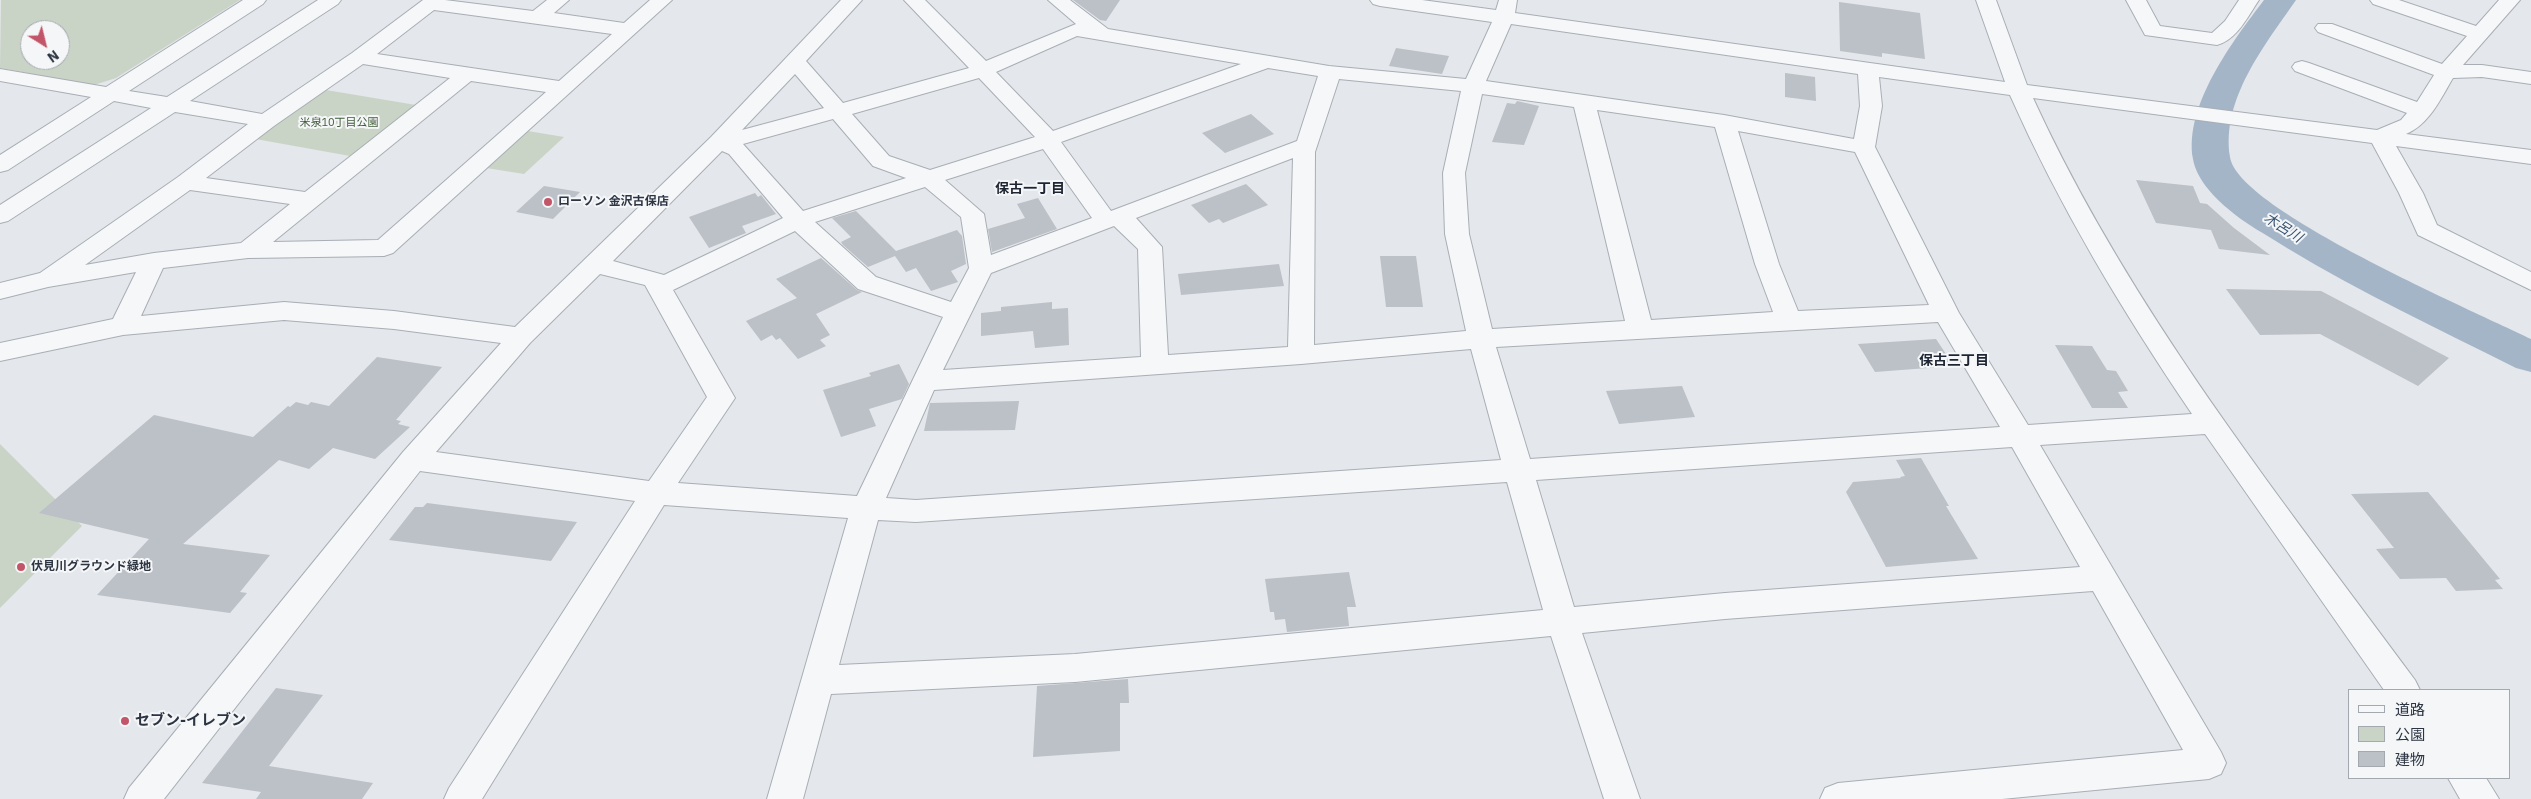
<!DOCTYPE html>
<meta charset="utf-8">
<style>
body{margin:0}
#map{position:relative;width:2531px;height:799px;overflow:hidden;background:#e4e7eb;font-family:"IBM Plex Sans","Noto Sans JP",sans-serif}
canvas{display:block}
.legend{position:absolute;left:2348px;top:689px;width:162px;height:90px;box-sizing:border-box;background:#f4f6f8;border:1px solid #a4a9af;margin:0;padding:6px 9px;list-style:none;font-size:15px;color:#2d3542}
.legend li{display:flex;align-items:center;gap:10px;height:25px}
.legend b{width:25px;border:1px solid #a4a9af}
.north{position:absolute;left:20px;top:20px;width:50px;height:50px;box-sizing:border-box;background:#f4f6f8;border:1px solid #a4a9af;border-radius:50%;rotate:144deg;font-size:14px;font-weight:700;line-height:20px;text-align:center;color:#2d3542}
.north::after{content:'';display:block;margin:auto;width:18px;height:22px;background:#c35568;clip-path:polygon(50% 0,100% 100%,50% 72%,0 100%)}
</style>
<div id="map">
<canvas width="2531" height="799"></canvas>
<ul class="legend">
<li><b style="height:6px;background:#f6f7f9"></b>道路</li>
<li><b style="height:14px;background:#cad4c6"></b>公園</li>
<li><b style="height:14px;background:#bcc0c7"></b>建物</li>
</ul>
<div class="north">N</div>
</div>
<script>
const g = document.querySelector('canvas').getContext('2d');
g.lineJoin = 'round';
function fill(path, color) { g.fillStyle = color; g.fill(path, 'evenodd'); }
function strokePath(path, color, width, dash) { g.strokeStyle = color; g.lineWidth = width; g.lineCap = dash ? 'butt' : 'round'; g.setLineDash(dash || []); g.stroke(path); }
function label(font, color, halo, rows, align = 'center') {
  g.font = font + ' "IBM Plex Sans","Noto Sans JP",sans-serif'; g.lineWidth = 4; g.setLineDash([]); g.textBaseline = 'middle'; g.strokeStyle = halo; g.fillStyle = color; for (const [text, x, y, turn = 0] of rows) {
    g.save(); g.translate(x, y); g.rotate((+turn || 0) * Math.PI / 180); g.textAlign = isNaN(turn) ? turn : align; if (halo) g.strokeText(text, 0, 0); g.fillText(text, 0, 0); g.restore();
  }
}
const green = new Path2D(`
 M1 0H240L116 78 94 85 0 68ZM30 30H60V60H30Z
 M320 89 416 105 350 156 250 138Z
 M522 130 564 137 524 174 480 167Z
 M0 444 82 526 0 608Z`);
const river = new Path2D(`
 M2264 0H2296C2265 45 2221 99 2230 157 2237 210 2479 313 2531 339V372L2516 368C2439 329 2361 293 2287 248 2267 235 2245 224 2227 208 2213 196 2196 178 2193 159 2184 105 2233 41 2264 0Z`);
const building = new Path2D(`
 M1073 0H1120L1106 21 1100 20Z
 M1839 2 1920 13 1925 59 1882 53V57L1840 51Z
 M1396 48 1449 56 1442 74 1389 66Z
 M1785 73 1815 77 1816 101 1785 97Z
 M1517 101 1539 106 1524 145 1492 142 1507 103 1515 104Z
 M1251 114 1274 134 1225 153 1202 133Z
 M2136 180 2193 186 2200 203 2207 204 2234 228 2270 255 2219 249 2211 230 2156 223Z
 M1246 184 1268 205 1223 223 1219 219 1209 223 1191 205Z
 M544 186 580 192 553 219 516 212Z
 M755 193 758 197 761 195 776 214 742 226 746 233 709 248 689 217Z
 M1038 198 1057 229 992 252 988 229 1025 218 1017 204Z
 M856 211 896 251 957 230 962 236 966 264 951 271 958 282 931 291 916 268 906 272 895 256 868 267 843 245 841 242 851 237 832 218Z
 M1380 256H1416L1423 307H1386Z
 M821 258 857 290 862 292 816 314 830 335 820 340 826 346 798 359 780 338 776 340 772 335 761 341 746 321 797 298 776 279Z
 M1279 264 1284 286 1181 295 1178 274Z
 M2226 289 2321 291 2449 358 2418 386 2320 334 2260 335Z
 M1052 302V309L1068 308 1069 345 1035 348 1033 331 981 336V313L1001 311V307Z
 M1936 339 1954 366 1875 372 1858 344Z
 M2055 345 2092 346 2107 370 2116 371 2128 391 2118 392 2128 408H2092Z
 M377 357 442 367 396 420 401 421 398 424 410 427 375 459 333 448 309 469 279 460 183 544 270 555 240 592 247 593 230 613 97 595 149 539 39 513 154 415 253 437 288 406 290 407 296 402 308 405 311 402 329 406Z
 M899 364 909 384 902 399 869 409 876 426 841 437 823 390 871 376 869 373Z
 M1682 386 1695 417 1619 424 1606 391Z
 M1019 401 1015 430 924 431 930 403Z
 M1921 458 1949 506H1946L1978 559 1886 567 1846 492 1853 482 1901 478 1900 477 1905 476 1896 460Z
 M2428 492 2500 579 2495 580 2503 589 2456 591 2446 578 2400 579 2376 549 2394 548 2351 494Z
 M427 503 536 517 577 522 551 561 389 540 415 507H423Z
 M1349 572 1356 607H1347L1349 626 1287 632 1285 619 1275 620 1274 612H1270L1265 579Z
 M1128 679 1129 703H1120V751L1033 757 1037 686Z
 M276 688 323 695 269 766 373 783 362 799H256L261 792 202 783Z`);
const minor = new Path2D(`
 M243 0H266L263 4 129 91 167 97 318 0H341L338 4 190 101 262 114 352 53 423 0H445L533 11 547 0H569L554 13 624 23 650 0H672L393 253 384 256 248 258 163 268 141 316 284 302 394 311 515 327 711 137 841 0H862L806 61 843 103 969 68 904 0H925L986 61 1076 24 1048 0H1070L1108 29 1329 66 1466 79 1492 22 1380 6 1373 4 1370 0H1422L1496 10 1499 0H1517L1515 13 2005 82 1976 0H1996L2027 85 2377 130 2401 120 2407 113 2295 71 2292 67 2295 63 2302 61 2309 63 2417 102 2434 75 2318 32 2315 28 2318 24H2332L2442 64 2467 36 2373 4 2370 0H2399L2476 26 2499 0H2520L2463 65H2482L2531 72V84L2482 77 2453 78C2441 98 2429 125 2406 134L2531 150V164L2396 146 2423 193 2437 225 2531 272V290L2418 235 2399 193 2372 143 2033 98C2130 310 2277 493 2415 680L2420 690H2384L2205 434 2040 445 2221 752 2226 763 2221 774 2209 779 2002 799H1820L1825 788 1838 783 2183 750 2093 591 1725 619 1582 633 1640 799H1604L1551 636 1075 682 831 694 803 799H767L848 518 664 505 482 799H444L449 788 635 501 420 471 164 799H124L129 788 403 452 501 343 394 329 284 320 123 335 0 361V343L113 319 136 272 48 287 0 299V283L40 273 178 177 248 124 175 112 8 221 0 223V205L151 108 114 101 8 170 0 172V155L91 97 0 81V69L106 87ZM434 10 612 34 559 81 377 54ZM1511 24 1858 74 1860 106 1854 139 1724 115 1486 81ZM1077 36 1241 64 1053 131 996 72ZM363 64 450 78 305 192 206 178 274 126ZM1268 68 1318 76 1297 141 1111 211 1061 142ZM795 74 824 108 742 130ZM1879 77 2010 95C2060 208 2123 312 2192 414L2028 425 1959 313 1875 147 1882 106ZM979 78 1035 137 930 170 889 156 852 114ZM1339 79 1461 91 1443 173 1445 234 1466 331 1314 345 1315 152ZM471 81 546 92 378 240 273 242ZM1482 94 1574 107 1625 321 1492 329 1469 234 1465 173ZM1597 110 1715 127 1755 264 1773 312 1651 320ZM833 119 873 166 906 178 803 211 743 144ZM1738 131 1855 152 1929 305 1798 311 1779 264ZM1043 149 1092 218 991 255 984 214 945 180ZM722 151 729 154 783 218 664 275 613 261ZM1293 158 1288 347 1168 355 1162 247 1136 218ZM925 187 961 217 969 268 951 302 876 277 815 222ZM190 190 290 204 241 243 154 253 85 265ZM1114 226 1138 249 1141 357 943 370 991 273ZM795 231 858 289 943 317 857 496 678 483 735 398 673 290ZM600 274 645 285 707 397 649 481 436 452 530 343ZM1938 322 2000 427 1530 459 1496 347ZM1471 349 1501 460 916 500 886 498 934 390 1301 364ZM2012 447 2080 567 1725 593 1574 607 1536 480ZM1507 482 1543 610 1075 654 839 665 878 520 916 522Z
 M2126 0H2146L2160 26 2212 33 2225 21 2239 0H2259C2248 16 2237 40 2217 45L2145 35Z
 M2448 778H2486L2499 799H2460Z`);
const markers = [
 [548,202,5,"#c35568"],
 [21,567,5,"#c35568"],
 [125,721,5,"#c35568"]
];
const farParknames = [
 ["米泉10丁目公園",339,123]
];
const poiNames = [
 ["ローソン 金沢古保店",558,202],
 ["伏見川グラウンド緑地",31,567]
];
const neighbourhoodNames = [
 ["保古一丁目",1030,189],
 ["保古三丁目",1954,361]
];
const waterNames = [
 ["木呂川",2283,228,32]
];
const nearPoinames = [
 ["セブン-イレブン",135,721]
];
fill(green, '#cad4c6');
fill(river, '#a3b5c7');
fill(building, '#bcc0c7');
strokePath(minor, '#a9aeb5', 2);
fill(minor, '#f6f7f9');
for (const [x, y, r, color] of markers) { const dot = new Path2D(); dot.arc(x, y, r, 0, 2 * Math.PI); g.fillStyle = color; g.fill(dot); strokePath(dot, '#f4f6f8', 2); }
label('11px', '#425c3b', '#f4f6f8', farParknames);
label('bold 12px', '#2d3542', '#f4f6f8', poiNames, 'left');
label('bold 14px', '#1f2633', '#f4f6f8', neighbourhoodNames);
label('italic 14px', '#3a5472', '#f4f6f8', waterNames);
label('bold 15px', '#2d3542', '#f4f6f8', nearPoinames, 'left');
</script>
